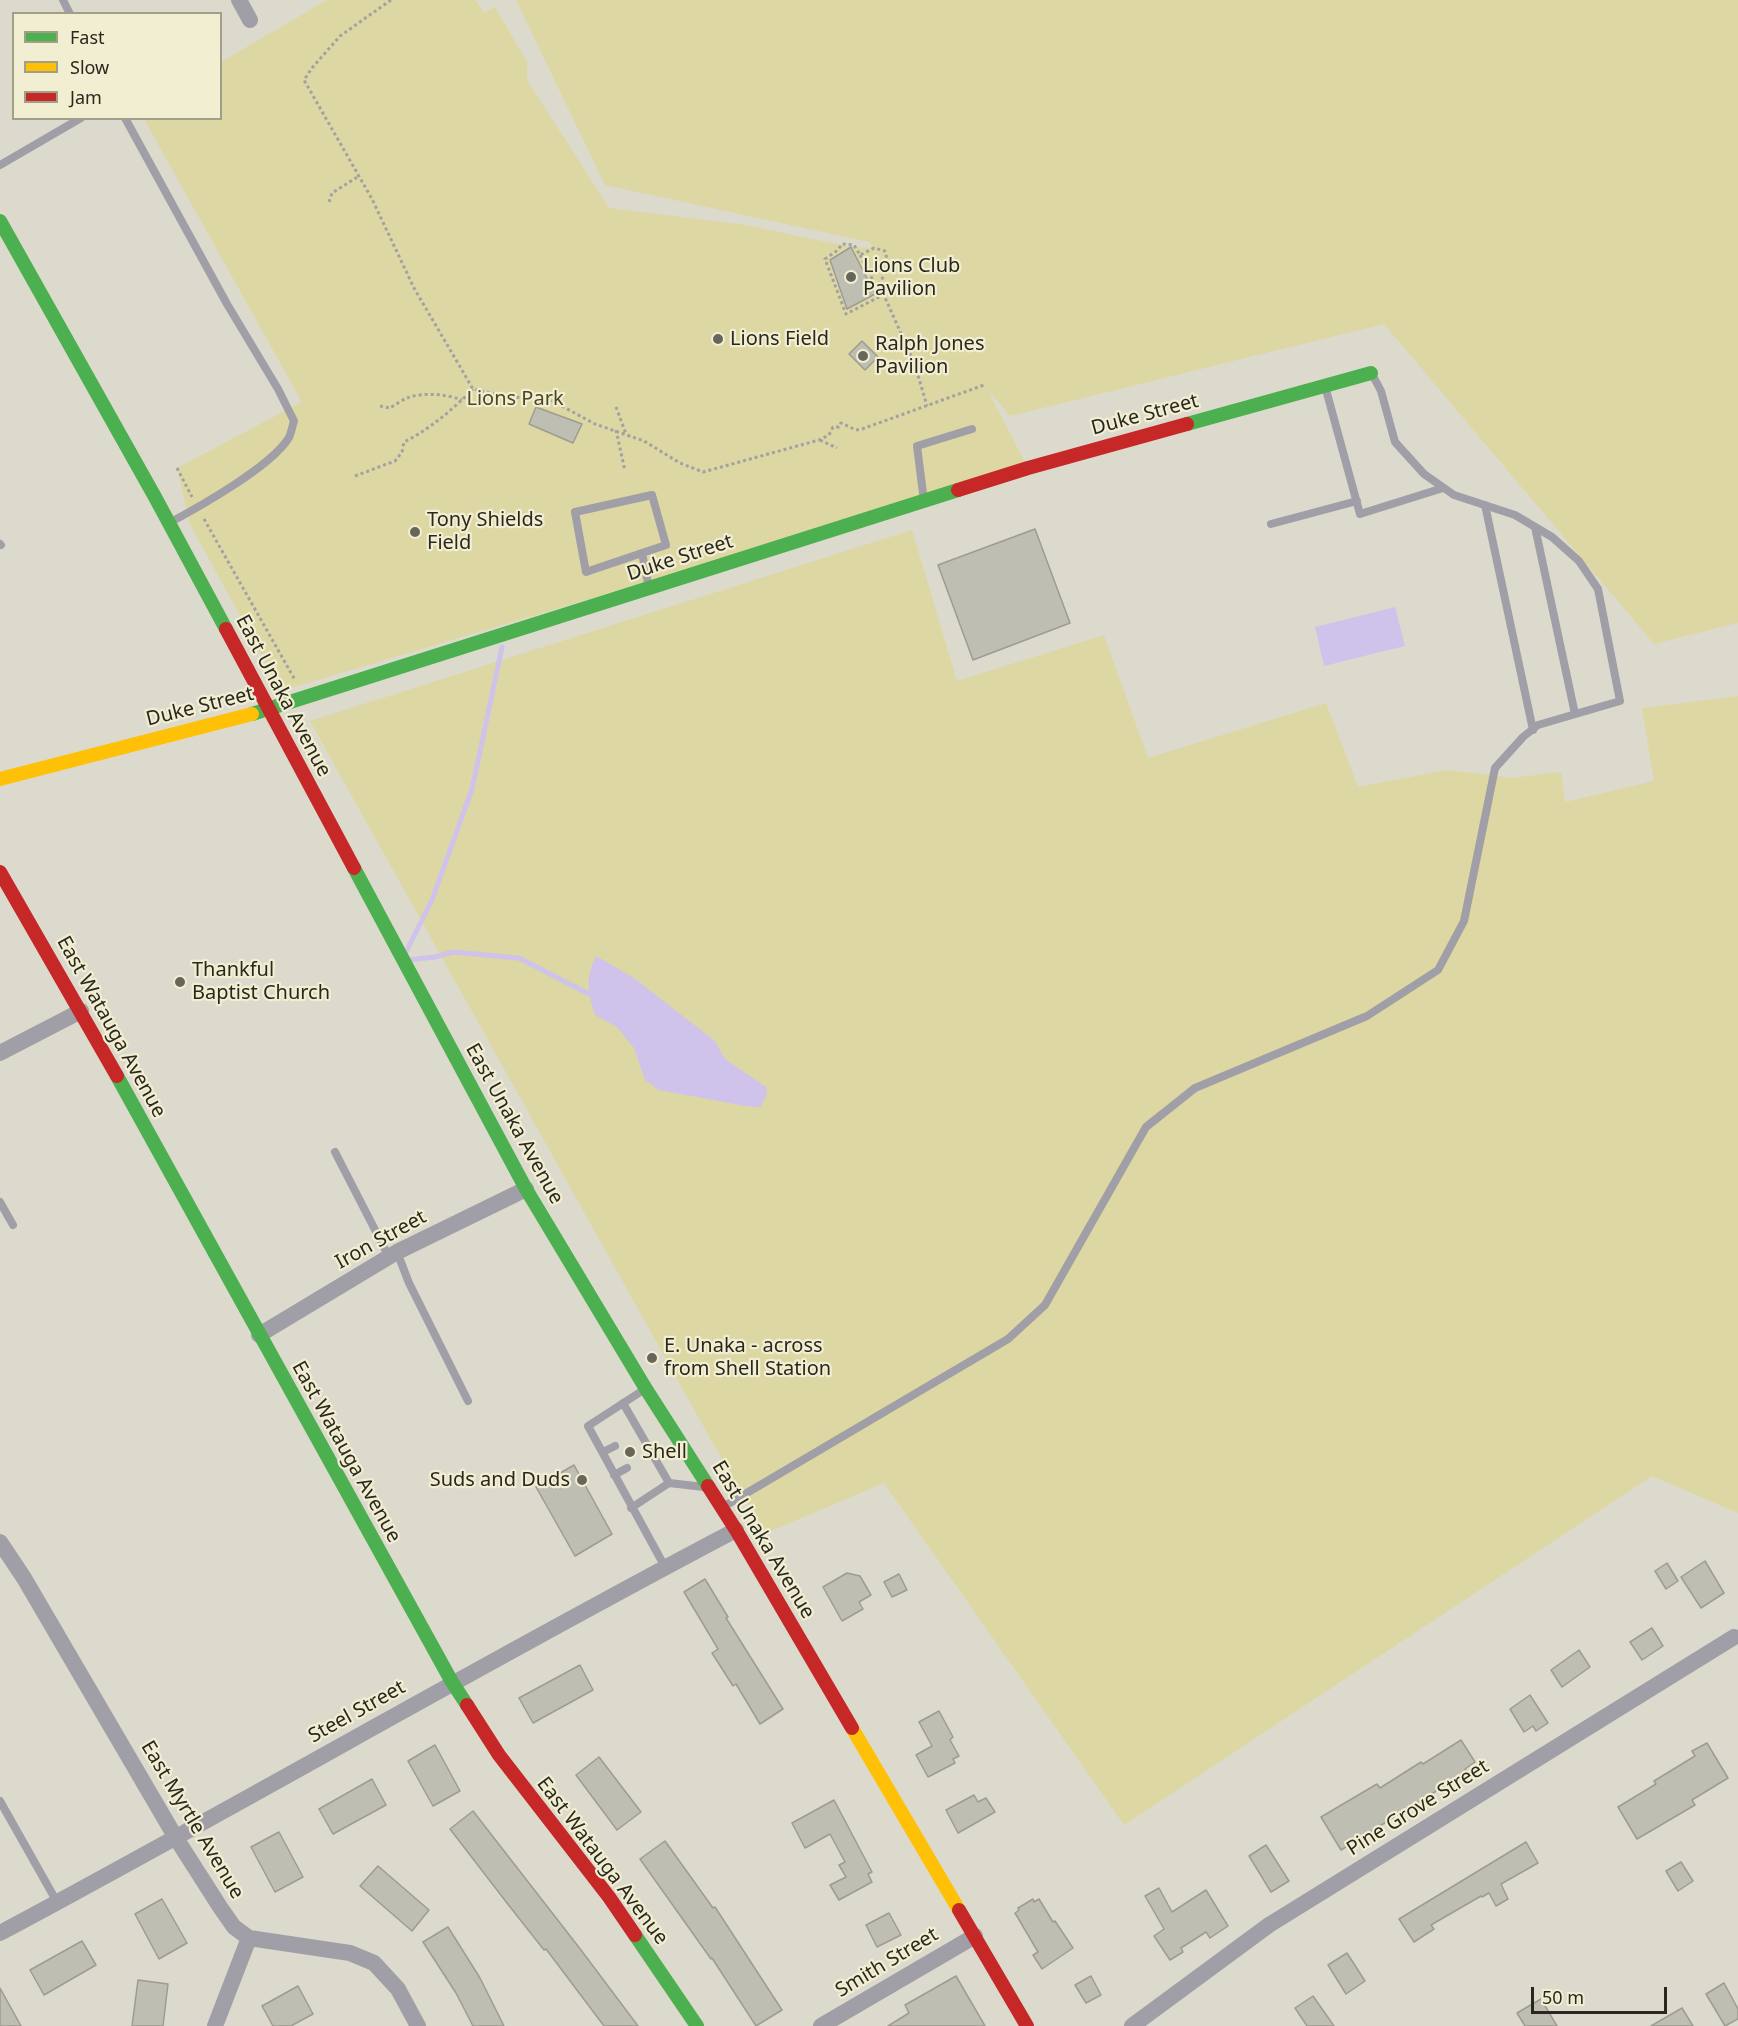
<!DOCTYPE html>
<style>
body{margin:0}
#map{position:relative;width:1738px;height:2026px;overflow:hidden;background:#dcdacc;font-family:"Noto Sans",sans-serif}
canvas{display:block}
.legend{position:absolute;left:12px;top:12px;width:210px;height:108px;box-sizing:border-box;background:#f1eed2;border:2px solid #a19f8a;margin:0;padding:8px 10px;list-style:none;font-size:18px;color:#2a281e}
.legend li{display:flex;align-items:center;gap:12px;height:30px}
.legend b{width:30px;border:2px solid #a19f8a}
.scale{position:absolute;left:1531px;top:1987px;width:136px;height:27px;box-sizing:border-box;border:3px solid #2a281e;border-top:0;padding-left:8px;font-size:18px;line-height:21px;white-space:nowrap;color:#2a281e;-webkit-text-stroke:4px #f1eed2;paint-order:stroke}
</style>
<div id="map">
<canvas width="1738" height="2026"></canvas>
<ul class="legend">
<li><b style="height:8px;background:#4caf50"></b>Fast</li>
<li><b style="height:8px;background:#ffc107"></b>Slow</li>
<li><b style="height:8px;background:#c62828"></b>Jam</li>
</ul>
<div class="scale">50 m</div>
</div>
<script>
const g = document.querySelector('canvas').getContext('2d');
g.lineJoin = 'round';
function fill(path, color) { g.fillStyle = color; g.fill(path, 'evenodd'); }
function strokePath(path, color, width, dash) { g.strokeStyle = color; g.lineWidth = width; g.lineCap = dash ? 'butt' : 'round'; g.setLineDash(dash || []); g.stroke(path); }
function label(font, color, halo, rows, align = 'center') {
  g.font = font + ' "Noto Sans",sans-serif'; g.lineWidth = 4.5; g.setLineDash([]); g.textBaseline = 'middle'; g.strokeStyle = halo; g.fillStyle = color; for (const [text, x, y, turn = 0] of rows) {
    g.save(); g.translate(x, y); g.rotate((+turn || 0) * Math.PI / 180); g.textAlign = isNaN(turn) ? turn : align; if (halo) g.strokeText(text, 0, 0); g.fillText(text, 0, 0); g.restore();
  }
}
const green = new Path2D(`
 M327 0H475L484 13 495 7 527 62V80L609 208 745 225 851 247 873 248 869 242 605 185 516 0H1738V623L1654 644 1384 324 1010 416 987 389 1028 468 281 691 190 524 177 468 302 402 144 119 220 118 221 62Z
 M912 530 957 681 1104 635 1148 758 1326 703 1358 787 1447 770 1512 778 1561 772 1565 802 1654 781 1642 708 1738 696V1513L1652 1476 1124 1825 884 1483 766 1533 734 1481 310 721Z`);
const water = new Path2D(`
 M1395 607 1405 646 1324 666 1315 627Z
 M596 956 634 978 715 1041 725 1059 766 1087 767 1095 760 1107 745 1106 659 1090 645 1080 634 1048 617 1027 595 1015C588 992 585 978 596 956Z`);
const stream = new Path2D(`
 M406 952 432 900 472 789 502 647
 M408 960 435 957 453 952 519 958 589 994`);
const building = new Path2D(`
 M851 247 875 294 847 309 830 260Z
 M862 341 878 357 865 370 849 354Z
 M536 407 582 424 573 443 529 424Z
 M1035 529 1070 623 973 660 938 565Z
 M574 1465 612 1534 575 1556 536 1487Z
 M1705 1561 1724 1593 1701 1608 1681 1577Z
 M1667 1563 1678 1581 1666 1589 1655 1571Z
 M847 1573 860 1576 871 1595 859 1602 863 1609 842 1621 823 1587Z
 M899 1574 907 1590 892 1597 884 1582Z
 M705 1579 728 1617 726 1618 783 1709 760 1724 736 1684 733 1686 712 1653 718 1649 684 1592Z
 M1652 1628 1663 1646 1642 1660 1630 1642Z
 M1579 1650 1590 1667 1562 1687 1551 1670Z
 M580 1665 593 1690 533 1723 519 1698Z
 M1530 1695 1548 1723 1536 1731 1533 1726 1524 1732 1510 1709Z
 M939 1711 953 1737 950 1740 959 1756 953 1759 955 1763 928 1777 916 1755 932 1746 919 1722Z
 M1461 1740 1475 1762 1465 1769 1467 1772 1341 1850 1321 1817 1377 1784 1380 1788 1421 1762 1423 1764Z
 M1707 1743 1728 1778 1692 1800 1695 1805 1637 1839 1618 1807 1656 1784 1654 1781 1695 1756 1692 1751Z
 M435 1745 460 1791 433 1806 408 1761Z
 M599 1757 641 1812 617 1830 576 1775Z
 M372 1779 386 1805 333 1834 319 1809Z
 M974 1795 978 1802 986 1798 995 1812 958 1833 946 1810Z
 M834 1800 872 1872 868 1874 872 1882 839 1900 830 1885 846 1877 839 1865 845 1862 830 1834 805 1848 792 1823Z
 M473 1811 581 1950 638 2026H604L546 1949 544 1950 507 1903 450 1829Z
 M279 1832 303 1877 275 1892 251 1847Z
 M665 1841 713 1908 715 1907 782 2010 756 2026 712 1958 711 1959 640 1859Z
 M1526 1842 1538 1863 1501 1884 1508 1899 1496 1906 1489 1893 1482 1897 1481 1896 1431 1925 1434 1929 1414 1942 1399 1919Z
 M1266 1845 1289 1881 1271 1892 1249 1856Z
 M1681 1862 1693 1881 1678 1891 1666 1871Z
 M378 1866 429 1910 412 1931 360 1886Z
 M1159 1888 1172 1912 1206 1890 1228 1926 1210 1938 1206 1932 1181 1948 1183 1952 1170 1960 1154 1936 1164 1929 1145 1896Z
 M162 1899 187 1943 159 1959 135 1914Z
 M1033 1899 1034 1902 1039 1899 1053 1922 1055 1921 1073 1948 1042 1969 1033 1955 1038 1952 1015 1913 1019 1910 1018 1908Z
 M889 1913 901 1935 877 1947 866 1925Z
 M448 1927 480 1978 504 2026H473L456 1993 423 1942Z
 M82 1941 96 1965 44 1995 30 1970Z
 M1347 1953 1365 1981 1346 1994 1328 1965Z
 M956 1976 985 2026H888L909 2013 905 2005Z
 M1091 1976 1101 1995 1086 2003 1075 1985Z
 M138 1980 168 1984 163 2026H132Z
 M1724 1983 1738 2009V2019L1725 2026 1706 1994Z
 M298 1986 313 2014 291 2026H273L262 2006Z
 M0 1988 21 2026H0Z
 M1313 1996 1334 2026H1307L1295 2008Z
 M1541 1999 1557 2026H1525L1517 2013Z
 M1682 2008 1693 2026H1651Z`);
const path = new Path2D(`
 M391 0 340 36 312 68 304 80 372 199 414 288 473 389 500 395 530 399 545 397 595 424 644 441 680 463 703 472 819 440 829 435 833 427H839L841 423 856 430 862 429 984 385
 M329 202 332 193 359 176
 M860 255 881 296 846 314 825 259 838 250 842 244 854 245 860 255 874 248 885 251 889 267 879 284 915 365 927 406
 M380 406 390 408C395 405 402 400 407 398 423 392 447 394 462 400
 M616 407 626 434
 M616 430 625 471
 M820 440 837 448
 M177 468 192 497
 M355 476 395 461 402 452 404 442C430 429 452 410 473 389
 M204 519 295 680`);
const lane = new Path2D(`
 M63 0 70 14
 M125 118 227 304 278 389 294 421C292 427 291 435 288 439 270 467 199 507 169 523
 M0 165 81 118
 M1325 386 1360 514 1443 488
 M924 501 917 446 972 429
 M1485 505 1533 730
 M1271 524 1357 501
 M1535 527 1575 714
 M0 544 1 545
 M642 553 586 572 575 512 652 495 666 545 642 553 649 588
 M335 1152 389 1257
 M0 1202 13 1225
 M397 1252 409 1283 468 1401
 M645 1389 588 1426 665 1567
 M623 1403 669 1483 631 1508
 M603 1452 615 1446
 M614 1475 627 1468
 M669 1483 704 1487
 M723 1507 1008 1339 1045 1305 1146 1127 1195 1088 1367 1016 1438 970 1464 921 1495 768 1523 737 1538 725 1620 701 1598 589 1579 561 1552 537 1515 515 1454 495 1424 474 1395 442 1381 391 1372 374
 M0 1801 57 1902`);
const street = new Path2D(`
 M239 0 250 20
 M0 1053 81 1011
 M259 1335 397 1252 526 1189
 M0 1542 24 1578 176 1838 220 1907 234 1927 249 1938 350 1953 374 1963 398 1989 418 2026
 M0 1933C247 1801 488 1660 736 1530
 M215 2026 249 1938
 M821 2026 975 1936
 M1132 2026 1269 1925 1734 1637`);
const fast = new Path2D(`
 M0 221 155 497 226 629
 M1187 424 1371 373
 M252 714 958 490
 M354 868 526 1189 646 1389 708 1486
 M117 1076 452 1682 467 1705
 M635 1935 697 2026`);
const slow = new Path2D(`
 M0 779 252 714
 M852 1728 959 1910`);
const jam = new Path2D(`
 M958 490 1028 468 1187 424
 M226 629 354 868
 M0 872 117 1076
 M708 1486 736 1530 852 1728
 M467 1705 499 1755 609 1897 635 1935
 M959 1910 1027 2026`);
const markers = [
 [851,277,6,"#68665b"],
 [718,339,6,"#68665b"],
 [863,356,6,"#68665b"],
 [415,532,6,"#68665b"],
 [180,982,6,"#68665b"],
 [652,1358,6,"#68665b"],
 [630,1452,6,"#68665b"],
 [582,1480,6,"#68665b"]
];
const poiNames = [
 ["Lions Club",863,266],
 ["Pavilion",863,289],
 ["Lions Field",730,339],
 ["Ralph Jones",875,344],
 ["Pavilion",875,367],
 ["Tony Shields",427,520],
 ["Field",427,543],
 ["Thankful",192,970],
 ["Baptist Church",192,993],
 ["E. Unaka - across",664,1346],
 ["from Shell Station",664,1369],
 ["Shell",642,1452],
 ["Suds and Duds",570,1480,"right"]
];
const parkNames = [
 ["Lions Park",515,399]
];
const streetNames = [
 ["Duke Street",1145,415,-15],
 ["Duke Street",680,558,-18],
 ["East Unaka Avenue",283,696,62],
 ["Duke Street",200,707,-14],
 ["East Watauga Avenue",111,1027,61],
 ["East Unaka Avenue",514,1124,61],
 ["Iron Street",381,1240,-29],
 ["East Watauga Avenue",346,1452,61],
 ["East Unaka Avenue",763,1540,59],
 ["Steel Street",357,1712,-29],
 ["Pine Grove Street",1418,1808,-32],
 ["East Myrtle Avenue",192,1820,59],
 ["East Watauga Avenue",602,1861,53],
 ["Smith Street",887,1963,-31]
];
fill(green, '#ddd7a3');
fill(water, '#cfc3eb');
strokePath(stream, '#cfc3eb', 5);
fill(building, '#bfbeb2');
strokePath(building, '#9e9c92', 1.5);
strokePath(path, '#a3a1a2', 3, [3, 3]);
strokePath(lane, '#a09ea6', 8);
strokePath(street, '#a09ea6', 16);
strokePath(fast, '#4caf50', 14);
strokePath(slow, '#ffc107', 14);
strokePath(jam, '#c62828', 14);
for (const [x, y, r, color] of markers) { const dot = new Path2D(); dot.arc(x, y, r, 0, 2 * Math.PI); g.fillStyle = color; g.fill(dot); strokePath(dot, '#f1eed2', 2); }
label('20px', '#2a281e', '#f1eed2', poiNames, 'left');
label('20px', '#4c4721', '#f1eed2', parkNames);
label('20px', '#2a281e', '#f1eed2', streetNames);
</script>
